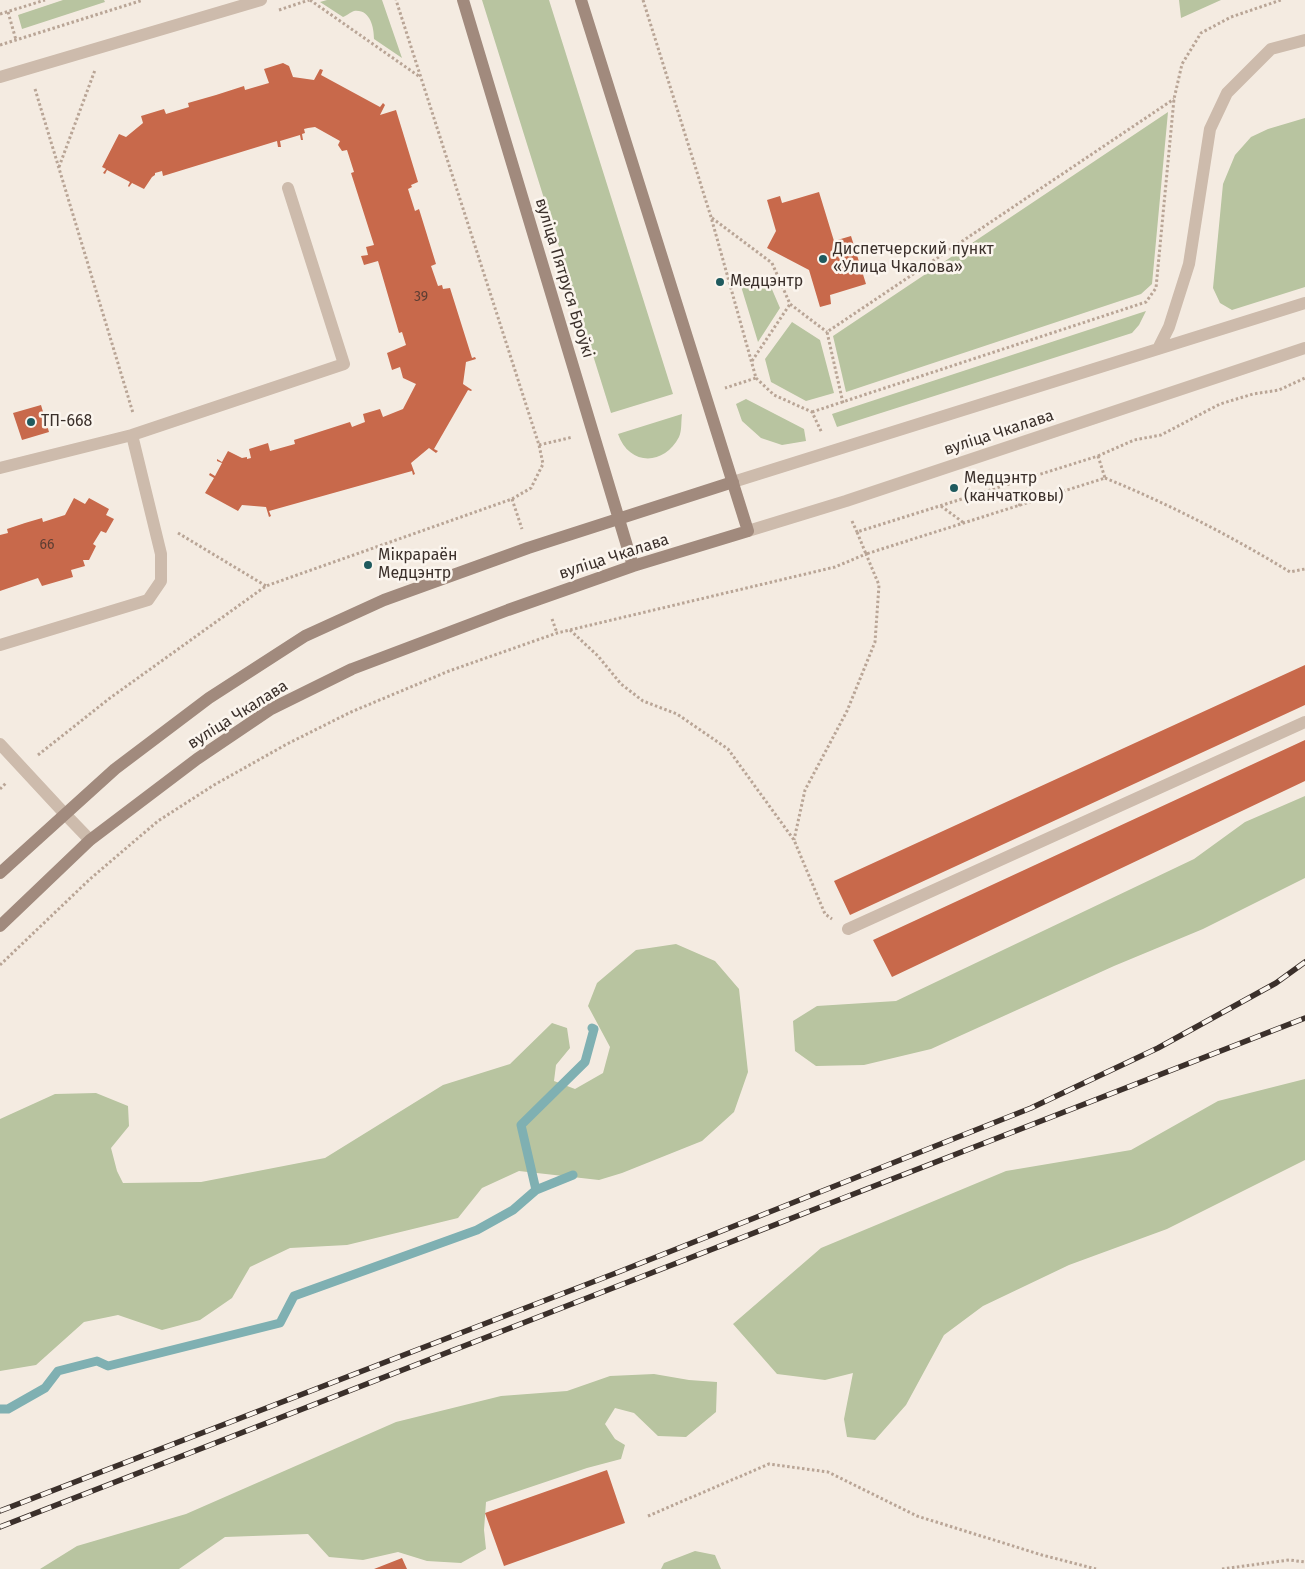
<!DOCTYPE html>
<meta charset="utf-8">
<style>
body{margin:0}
canvas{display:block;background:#f4ebe1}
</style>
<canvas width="1305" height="1569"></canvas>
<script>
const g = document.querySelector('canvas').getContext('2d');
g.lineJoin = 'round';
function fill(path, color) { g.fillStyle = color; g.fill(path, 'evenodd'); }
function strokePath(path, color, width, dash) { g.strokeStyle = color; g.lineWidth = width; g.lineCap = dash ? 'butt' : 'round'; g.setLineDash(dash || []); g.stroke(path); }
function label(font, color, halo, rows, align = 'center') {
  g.font = font + ' "Fira Sans",sans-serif'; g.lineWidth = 5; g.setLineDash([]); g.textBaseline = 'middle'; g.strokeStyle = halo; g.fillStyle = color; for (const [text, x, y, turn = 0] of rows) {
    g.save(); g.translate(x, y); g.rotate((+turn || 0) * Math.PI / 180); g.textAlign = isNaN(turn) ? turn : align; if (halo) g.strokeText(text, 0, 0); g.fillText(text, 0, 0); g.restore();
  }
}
const green = new Path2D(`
 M63 0H104L105 2 22 29 18 15Z
 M327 0H382L402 58 374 39C374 27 370 9 354 11 351 12 346 16 343 17L320 2Z
 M482 0H549L673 394 611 413Z
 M1179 0H1221L1181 18Z
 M1168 112 1152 284 1141 294 846 392 833 336Z
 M1305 118V287L1232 310 1220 303 1213 288 1223 184 1235 155 1251 137 1268 129Z
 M757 276 771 287 780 308 758 342 740 283Z
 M1146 311 1139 325 1132 333 837 427 832 414Z
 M792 322 820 340 834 393 806 401 771 382 765 359Z
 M746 399 804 429 806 441 782 445 761 438 742 421 736 404Z
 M682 414C681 421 682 431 679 437 664 466 629 466 618 434Z
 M1305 796V878L1203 929 1114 966 931 1049 864 1065 816 1066 795 1051 793 1021 817 1006 896 1001 1194 859 1245 822Z
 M676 944 715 961 739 989 748 1072 734 1112 702 1141 622 1173 599 1180 519 1171 482 1188 458 1218 347 1245 290 1248 250 1267 232 1298 200 1320 162 1330 118 1315 84 1322 36 1365 0 1371V1119L55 1094 96 1093 128 1106 129 1126 111 1148 117 1171 123 1183 201 1182 325 1158 443 1085 510 1064 552 1023 567 1028 570 1048 556 1065 554 1081 575 1089 603 1073 610 1047 588 1006 597 983 636 950Z
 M1305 1079V1160L1167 1229 1069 1265 983 1306 944 1335 906 1405 875 1440 847 1437 844 1419 853 1373 825 1380 777 1374 733 1324 821 1248 1006 1171 1131 1150 1218 1101Z
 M654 1374 689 1380 717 1382 716 1412 686 1437 658 1436 634 1413 615 1408 605 1424 615 1439 625 1445 621 1459 587 1468 486 1502 484 1530 486 1549 461 1563 427 1561 398 1552 363 1560 329 1557 308 1534 225 1537 179 1569H40L77 1546 186 1514 396 1422 501 1396 567 1391 610 1376Z
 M695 1551 715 1555 721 1569H661L664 1563Z`);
const stream = new Path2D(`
 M536 1190 573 1175
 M0 1409H8L45 1388 58 1371 97 1361 108 1366 280 1323 294 1296 477 1230 513 1210 536 1190 521 1125 585 1062 594 1029 592 1028`);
const building = new Path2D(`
 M283 63 289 66 293 77 314 80 320 69 323 70 321 75 380 107 383 103 385 105 380 115 396 110 418 182 411 185 412 187 408 189 415 211 419 209 436 264 431 266 438 286 442 285 443 289 450 288 472 358 475 357 476 359 466 362 463 384 472 390 471 391 468 390 434 449 438 451 436 453 429 448 411 463 415 474 413 475 412 471 269 511 271 516 269 517 266 507 242 505 238 511 205 493 214 478 209 475 210 473 215 476 222 463 217 461V459L222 462 228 451 242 458 247 457V459L251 458 249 449 268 443 270 451 295 444 294 440 350 422 352 427 365 422 363 414 380 409 383 417 403 409 416 384 403 378 400 367 392 370 387 353 406 345 402 332 399 333 378 261 364 265 361 256 368 255 366 247 374 245 351 173 354 172 347 150 342 151 338 145 340 141 315 127 308 128 304 129 305 133 302 134 303 140H301L300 135 280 141 281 147H278L277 141 163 176 162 171 155 173V175L152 177 144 189 132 183 129 187 128 186 130 182 107 170 105 174 103 173 106 169 102 167 119 134 126 137 143 123 141 116 164 109 166 114 189 107 188 103 216 95 244 86 245 90 269 83 264 69Z
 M819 192 834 241 851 236 866 284 830 295 831 304 820 307 809 270 767 248 776 231 767 200 780 196 782 203Z
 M41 405 49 432 22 440 13 413Z
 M74 498 85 504 89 498 109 509 106 515 114 519 106 533 101 531 93 544 96 546 89 560H83L85 566 71 570 73 577 42 586 38 578 0 591V535L8 533 7 529 25 523 42 518 43 522 65 515Z
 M1305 665V705L850 915 834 881Z
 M1305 740V781L892 977 873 940Z
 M607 1470 625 1523 504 1566 485 1513Z
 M402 1558 407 1569H374Z`);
const path = new Path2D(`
 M310 0 420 77
 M643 0 711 217 756 378 725 388
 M279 10 309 0
 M8 12 16 40
 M0 14 45 0
 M0 45 143 0
 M35 89 133 413
 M59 167 95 70
 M712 218 772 263 790 304 827 332
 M752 361 790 304
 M756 378 774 395 812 412 822 433
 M843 403 827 332 1174 99
 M812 412 1146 302 1156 288 1174 99 1182 64 1201 33 1231 17 1281 0
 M539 445 573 437
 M1098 456 1105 478 866 554 857 532Z
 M1098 456 1134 440 1161 435 1220 404 1253 394 1279 390 1305 378
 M1105 478C1169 504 1231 536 1290 572L1305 569
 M512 499 522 529
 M941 506 964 523
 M1019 506 1033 478
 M852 521 857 532
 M178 533 266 586
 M552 619 557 633
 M570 630 598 656 621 684 643 701 677 714 728 749 794 840 825 914 832 919
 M38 755 110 698 266 586 512 499 531 488 543 464 539 445 396 0
 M0 789 7 782
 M0 965 90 879 158 821 214 785 287 744 351 712 449 671 557 633 835 567 866 554 879 585 875 642 847 711 805 790 794 840
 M648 1516 769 1464 828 1472 917 1516 1042 1555 1096 1569
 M1222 1569 1289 1560 1305 1562`);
const service = new Path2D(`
 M0 77 261 0
 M0 468 132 435 344 364 288 188
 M0 645 148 600 161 581V554L132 435
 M0 744 64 813
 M848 929 1305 722`);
const minor = new Path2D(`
 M1158 349 1169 327 1189 264 1210 129 1227 93 1271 49 1305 40
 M733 482 1305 303
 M748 531 846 501 1305 348
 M64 813 90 840`);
const secondary = new Path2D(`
 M463 0 633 566
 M0 873 115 769 209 698 305 636 384 600 528 548 733 482
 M0 926 90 840 197 759 271 709 352 669 508 610 633 566 748 531 581 0`);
const rail = new Path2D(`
 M0 1511 616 1273 1031 1108 1158 1048 1276 983 1305 962
 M0 1527 1305 1018`);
const markers = [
 [823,259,5,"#1f5a5e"],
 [720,282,5,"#1f5a5e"],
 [31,422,5,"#1f5a5e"],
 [954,488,5,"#1f5a5e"],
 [368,565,5,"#1f5a5e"]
];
const numberNames = [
 ["39",421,297],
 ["66",47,545]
];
const poiNames = [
 ["Диспетчерский пункт",833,250],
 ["«Улица Чкалова»",833,268],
 ["Медцэнтр",730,282],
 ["ТП-668",41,422],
 ["Медцэнтр",964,479],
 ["(канчатковы)",964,497],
 ["Мікрараён",378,556],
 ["Медцэнтр",378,574]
];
const streetNames = [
 ["вуліца Пятруся Броўкі",564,278,73],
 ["вуліца Чкалава",999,433,-18],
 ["вуліца Чкалава",614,557,-18],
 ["вуліца Чкалава",238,715,-32]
];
fill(green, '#b8c4a0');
strokePath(stream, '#7fb0b2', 9);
fill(building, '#c8694b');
strokePath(path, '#b9a596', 3, [2.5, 2.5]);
strokePath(service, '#cdbbac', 12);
strokePath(minor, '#cdbbac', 12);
strokePath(secondary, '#a18a7d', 12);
strokePath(rail, '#3b302b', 5.5);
strokePath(rail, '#fbf5ee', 4, [11]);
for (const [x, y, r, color] of markers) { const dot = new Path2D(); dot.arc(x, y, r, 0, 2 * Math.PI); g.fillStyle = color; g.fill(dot); strokePath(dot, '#fbf5ee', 2); }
label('14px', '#5e3e33', null, numberNames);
label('16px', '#3b302b', '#fbf5ee', poiNames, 'left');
label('16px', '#3b302b', '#fbf5ee', streetNames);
</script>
